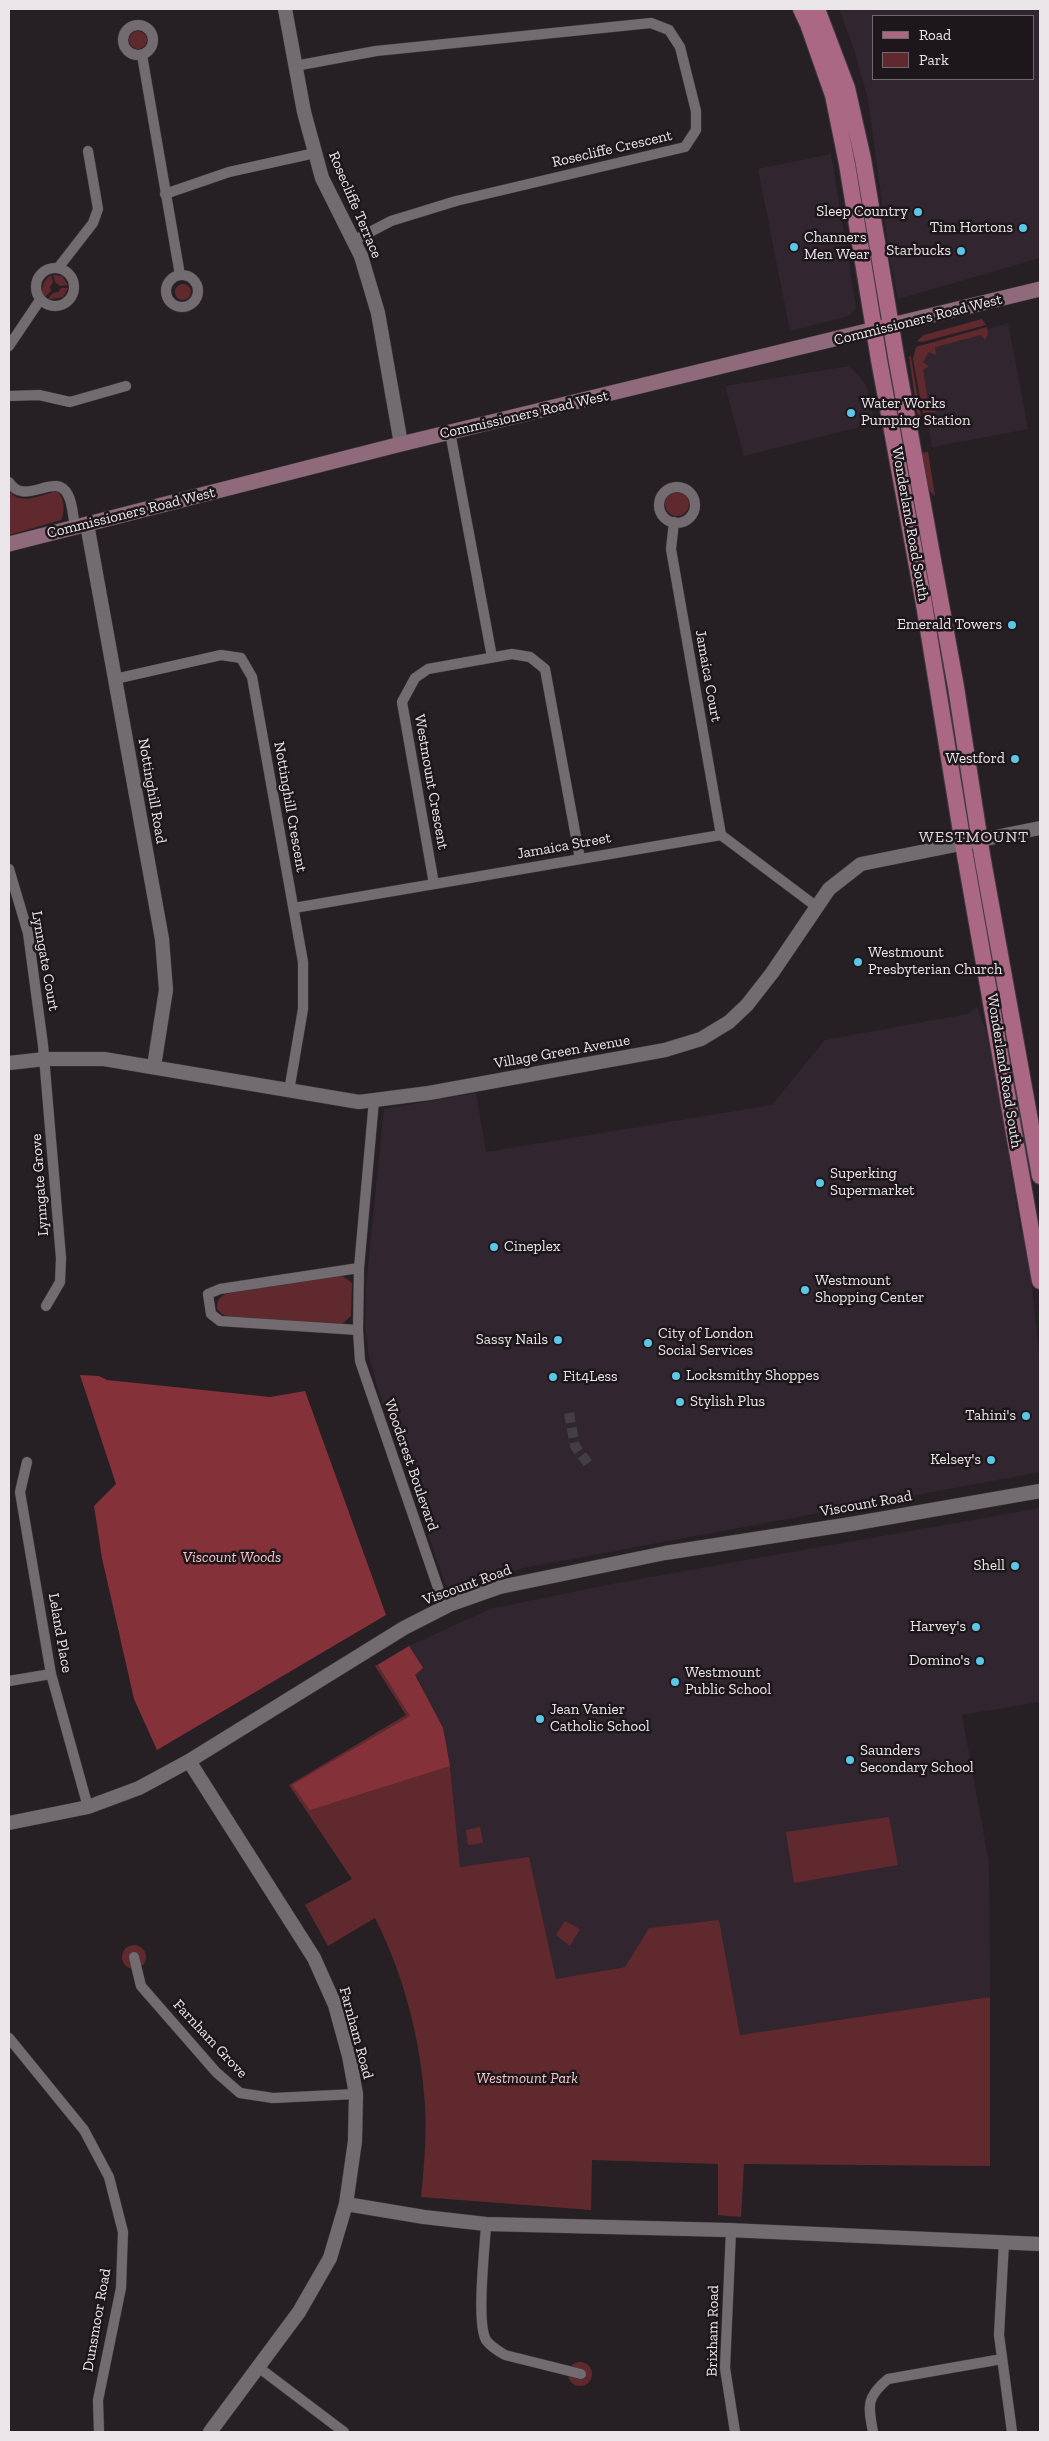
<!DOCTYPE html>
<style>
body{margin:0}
#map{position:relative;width:1049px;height:2441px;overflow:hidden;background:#262025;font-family:"Zilla Slab",serif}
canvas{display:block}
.frame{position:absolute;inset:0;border:10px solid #e9e5e8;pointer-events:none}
.legend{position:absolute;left:872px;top:15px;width:162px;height:65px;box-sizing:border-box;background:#1d171c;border:1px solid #6f696e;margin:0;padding:6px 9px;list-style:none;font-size:15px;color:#e9e5e8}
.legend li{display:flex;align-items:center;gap:10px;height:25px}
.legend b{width:25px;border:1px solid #6f696e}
</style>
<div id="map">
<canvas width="1049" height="2441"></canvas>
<div class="frame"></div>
<ul class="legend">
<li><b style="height:6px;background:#aa6885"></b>Road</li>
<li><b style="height:14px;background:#60292e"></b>Park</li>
</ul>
</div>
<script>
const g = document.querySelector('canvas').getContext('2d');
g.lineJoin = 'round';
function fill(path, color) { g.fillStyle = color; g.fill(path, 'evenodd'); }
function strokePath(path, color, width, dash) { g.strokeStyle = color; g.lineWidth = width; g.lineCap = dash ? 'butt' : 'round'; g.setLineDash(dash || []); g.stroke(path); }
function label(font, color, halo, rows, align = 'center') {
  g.font = font + ' "Zilla Slab",serif'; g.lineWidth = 5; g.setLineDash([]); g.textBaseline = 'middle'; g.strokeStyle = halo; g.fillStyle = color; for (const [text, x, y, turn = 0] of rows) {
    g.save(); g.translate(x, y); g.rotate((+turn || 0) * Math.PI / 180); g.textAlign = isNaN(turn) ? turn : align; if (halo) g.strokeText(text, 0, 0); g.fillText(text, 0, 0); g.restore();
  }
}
const built = new Path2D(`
 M839 9H1040V258L898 299 889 255 868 99 853 46ZM1033 16V79H873V16Z
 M831 154 856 308 849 316 790 331 758 169Z
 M1008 323 1028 429 932 447 917 351Z
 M850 366 866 385 875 423 744 456 725 386Z
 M977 1007 991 1045 1020 1227 1029 1259 1040 1365V1472L523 1568 454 1590 446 1586 378 1389 369 1356 365 1327 366 1286 384 1109 476 1093 486 1152 772 1105 825 1040 967 1014Z
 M1040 1508V1702L962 1715 989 1863 990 1997 740 2035 719 1920 649 1928 625 1967 556 1979 529 1858 460 1867 450 1766 443 1728 415 1674 423 1668 409 1646 490 1609 617 1583Z`);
const green = new Path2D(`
 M129 40a9 9 0 1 1 18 0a9 9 0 1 1-18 0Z
 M51 275 53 282 50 287 51 291 44 298C40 290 43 280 51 275Z
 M53 275 62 276 68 285 60 286 55 282Z
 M175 292a8 8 0 1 1 16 0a8 8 0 1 1-16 0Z
 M61 288H68L63 297 47 300 53 293 59 292Z
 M982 319 986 325 922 342 917 341 924 335Z
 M987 327 988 334 985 340 981 335 935 347 936 355 929 352 923 362 929 367 923 369 929 408 937 409 935 412 923 414 913 359 916 347Z
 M909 356 911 357 921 417 917 413Z
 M928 452 935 496 927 488 921 453Z
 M9 491C20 506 41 495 57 491 65 498 65 512 61 520L9 535Z
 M665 504a12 12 0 1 1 24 0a12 12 0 1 1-24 0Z
 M341 1275 352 1283 351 1316 342 1324 231 1318 222 1314 217 1309C217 1296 223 1295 235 1291Z
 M409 1646 423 1668 415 1675 443 1728 450 1766 460 1867 529 1857 556 1979 625 1967 649 1928 719 1920 740 2035 990 1997V2166L744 2164 741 2217 718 2215V2164L592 2160 591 2210 421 2197C424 2167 427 2135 425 2105 421 2041 404 1975 375 1918L328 1946 305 1905 352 1879 289 1785 406 1715 375 1666Z
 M889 1817 898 1865 794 1883 786 1832Z
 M480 1827 483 1843 468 1845 466 1830Z
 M565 1921 580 1929 570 1946 556 1935Z
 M122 1957a12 12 0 1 1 24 0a12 12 0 1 1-24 0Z
 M568 2374a12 12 0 1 1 24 0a12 12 0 1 1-24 0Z`);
const forest = new Path2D(`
 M80 1375 99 1376 107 1380 270 1397 305 1391 386 1615 157 1750 134 1699 102 1558 94 1506 116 1484Z
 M409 1646 423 1668 415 1675 443 1728 450 1766 310 1810 292 1785 410 1716 378 1665Z`);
const minorTunnel = new Path2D(`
 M569 1413 575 1446 590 1466`);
const minor = new Path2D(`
 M123 40a15 15 0 1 1 30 0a15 15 0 1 1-30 0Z
 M142 55 180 275
 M295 66 376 51 651 23 669 30 680 47 696 111V130L685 147 456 201 391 221 353 241
 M165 194 229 172 315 153
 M36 287a19 19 0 1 1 38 0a19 19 0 1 1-38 0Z
 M58 268 93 223 98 209 88 151
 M166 291a16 16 0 1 1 32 0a16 16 0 1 1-32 0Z
 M9 346 40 300
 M9 396 39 395 70 402 126 386
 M450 432 492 657
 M9 482C25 508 56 470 68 495 73 504 73 518 75 527
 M659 505a18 18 0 1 1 36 0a18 18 0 1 1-36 0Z
 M674 522 671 549 721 835
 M115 679 221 655 241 658 252 677 303 962V1009L289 1091
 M9 869 28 933 43 1045 61 1258 60 1282 46 1306
 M434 884 402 702 415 678 428 669 512 654 530 657 545 669 580 859
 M294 908 721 835 817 907
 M374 1100 359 1268 220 1289 208 1294 211 1314 220 1321 358 1330 360 1361 445 1608
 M358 1330 359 1268
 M27 1462 20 1492 51 1674 88 1807
 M9 1681 51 1674
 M134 1957 141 1986 216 2072 240 2093 273 2098 356 2094
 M9 2038 84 2130 109 2177 123 2232 121 2288 98 2400 99 2432
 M486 2224C485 2248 476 2322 486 2340 491 2347 498 2351 505 2355L581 2374
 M731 2230 725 2368 735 2432
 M1004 2242 999 2335 1012 2432
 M258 2367 344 2432
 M873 2432C868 2406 866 2397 888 2379L1002 2359`);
const tertiary = new Path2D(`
 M285 9 304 112 322 178 361 256 378 313 401 444
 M87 524 162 939 166 990 154 1066
 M9 1063 45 1059H104L359 1102 429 1093 665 1050 701 1039 729 1022 747 1005 772 973 829 889 861 864 1040 828
 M189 1761 314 1958 335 2005 349 2056 356 2094 355 2141 346 2204 330 2258 299 2312 210 2432
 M9 1823 88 1807 139 1788 189 1761 404 1628 449 1605 500 1587 665 1553 851 1524 1040 1491
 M346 2204 424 2217 486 2224 728 2230 1040 2244`);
const secondary = new Path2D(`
 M9 544 401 444 1040 289`);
const primary = new Path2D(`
 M801 9 808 24 833 95 847 164 879 360 924 604 963 844 1040 1281
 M817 9 847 88 863 159 896 356 956 687 982 855 1040 1176`);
const markers = [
 [918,212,5,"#5bc7e7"],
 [1023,228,5,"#5bc7e7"],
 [794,247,5,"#5bc7e7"],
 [961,251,5,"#5bc7e7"],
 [851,413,5,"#5bc7e7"],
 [1012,625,5,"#5bc7e7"],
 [1015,759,5,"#5bc7e7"],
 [858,962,5,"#5bc7e7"],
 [820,1183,5,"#5bc7e7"],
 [494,1247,5,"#5bc7e7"],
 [805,1290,5,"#5bc7e7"],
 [558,1340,5,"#5bc7e7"],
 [648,1343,5,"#5bc7e7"],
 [676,1376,5,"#5bc7e7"],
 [553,1377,5,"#5bc7e7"],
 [680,1402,5,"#5bc7e7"],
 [1026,1416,5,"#5bc7e7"],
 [991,1460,5,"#5bc7e7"],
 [1015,1566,5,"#5bc7e7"],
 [976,1627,5,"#5bc7e7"],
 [980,1661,5,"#5bc7e7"],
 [675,1682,5,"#5bc7e7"],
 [540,1719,5,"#5bc7e7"],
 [850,1760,5,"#5bc7e7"]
];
const streetNames = [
 ["Rosecliffe Crescent",612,149,-13],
 ["Rosecliffe Terrace",355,205,67],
 ["Commissioners Road West",918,320,-14],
 ["Commissioners Road West",524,415,-13],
 ["Commissioners Road West",131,513,-14],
 ["Wonderland Road South",910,524,80],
 ["Jamaica Court",708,676,80],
 ["Westmount Crescent",431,782,80],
 ["Nottinghill Road",152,791,80],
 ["Nottinghill Crescent",290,807,80],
 ["Jamaica Street",564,846,-10],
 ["Lynngate Court",45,961,80],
 ["Village Green Avenue",562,1052,-10],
 ["Wonderland Road South",1004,1071,81],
 ["Lynngate Grove",40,1185,-94],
 ["Woodcrest Boulevard",411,1465,71],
 ["Viscount Road",866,1504,-10],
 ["Viscount Road",467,1585,-20],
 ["Leland Place",60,1633,80],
 ["Farnham Road",356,2033,75],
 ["Farnham Grove",210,2039,47],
 ["Dunsmoor Road",97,2320,-80],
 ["Brixham Road",713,2331,-89]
];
const poiNames = [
 ["Sleep Country",908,212,"right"],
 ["Tim Hortons",1013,228,"right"],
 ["Channers",804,238],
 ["Men Wear",804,255],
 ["Starbucks",951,251,"right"],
 ["Water Works",861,404],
 ["Pumping Station",861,421],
 ["Emerald Towers",1002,625,"right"],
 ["Westford",1005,759,"right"],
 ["Westmount",868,953],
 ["Presbyterian Church",868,970],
 ["Superking",830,1174],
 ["Supermarket",830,1191],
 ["Cineplex",504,1247],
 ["Westmount",815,1281],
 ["Shopping Center",815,1298],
 ["City of London",658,1334],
 ["Social Services",658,1351],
 ["Sassy Nails",548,1340,"right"],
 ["Locksmithy Shoppes",686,1376],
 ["Fit4Less",563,1377],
 ["Stylish Plus",690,1402],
 ["Tahini's",1016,1416,"right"],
 ["Kelsey's",981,1460,"right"],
 ["Shell",1005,1566,"right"],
 ["Harvey's",966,1627,"right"],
 ["Domino's",970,1661,"right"],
 ["Westmount",685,1673],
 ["Public School",685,1690],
 ["Jean Vanier",550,1710],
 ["Catholic School",550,1727],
 ["Saunders",860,1751],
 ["Secondary School",860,1768]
];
const parkNames = [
 ["Viscount Woods",232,1558],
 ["Westmount Park",527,2079]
];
const neighbourhoodNames = [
 ["WESTMOUNT",974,837]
];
fill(built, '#31262f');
fill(green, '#60292e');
fill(forest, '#85313a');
strokePath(minorTunnel, '#433e42', 10, [10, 5]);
strokePath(minor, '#3f3a3e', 11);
strokePath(tertiary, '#3f3a3e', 15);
strokePath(secondary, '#3f3a3e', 16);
strokePath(primary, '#3f3a3e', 18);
strokePath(minor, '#726c71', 10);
strokePath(tertiary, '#726c71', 14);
strokePath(secondary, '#8e6a7b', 15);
strokePath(primary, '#aa6885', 16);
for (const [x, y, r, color] of markers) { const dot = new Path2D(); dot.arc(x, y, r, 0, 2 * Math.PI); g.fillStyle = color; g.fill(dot); strokePath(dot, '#1d171c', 2); }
label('15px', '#e9e5e8', '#1d171c', streetNames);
label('15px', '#e9e5e8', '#1d171c', poiNames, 'left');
label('italic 15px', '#f7c5c6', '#1d171c', parkNames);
g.letterSpacing = '1px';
label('16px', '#e2dae0', '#1d171c', neighbourhoodNames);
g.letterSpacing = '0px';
</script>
